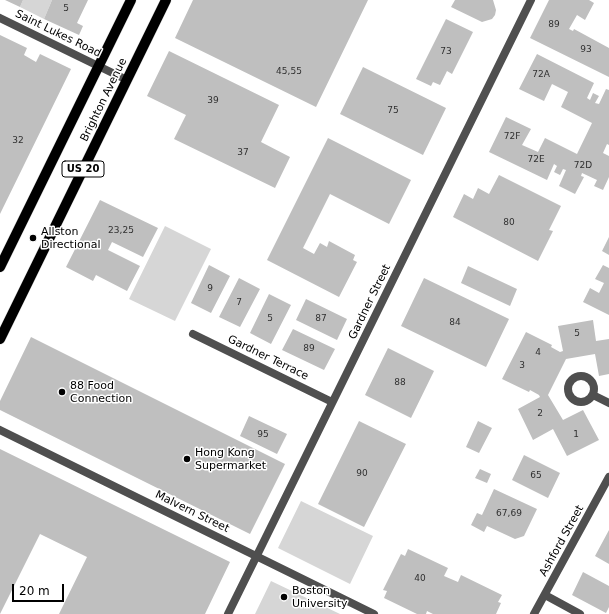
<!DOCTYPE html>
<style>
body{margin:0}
#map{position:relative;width:609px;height:614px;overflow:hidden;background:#fff;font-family:"DejaVu Sans",sans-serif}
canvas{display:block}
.scale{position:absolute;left:12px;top:584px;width:52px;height:18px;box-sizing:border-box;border:2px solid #000;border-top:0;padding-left:5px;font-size:12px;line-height:14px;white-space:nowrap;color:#000;-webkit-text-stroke:3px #fff;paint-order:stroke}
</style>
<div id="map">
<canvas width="609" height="614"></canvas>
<div class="scale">20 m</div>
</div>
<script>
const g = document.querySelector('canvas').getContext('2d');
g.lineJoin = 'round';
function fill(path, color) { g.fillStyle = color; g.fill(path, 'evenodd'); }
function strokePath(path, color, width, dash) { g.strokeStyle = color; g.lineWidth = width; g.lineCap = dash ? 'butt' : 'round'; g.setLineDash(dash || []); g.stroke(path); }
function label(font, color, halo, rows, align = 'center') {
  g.font = font + ' "DejaVu Sans",sans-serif'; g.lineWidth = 3; g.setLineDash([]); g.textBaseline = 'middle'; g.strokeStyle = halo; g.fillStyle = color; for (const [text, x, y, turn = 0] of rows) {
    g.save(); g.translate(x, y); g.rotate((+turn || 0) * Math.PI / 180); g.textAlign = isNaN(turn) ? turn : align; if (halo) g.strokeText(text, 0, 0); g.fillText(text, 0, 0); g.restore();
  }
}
const green = new Path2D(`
 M23 0H52L44 19 20 7Z
 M165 226 211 249 175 321 129 299Z
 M301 501 373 536 350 584 278 548Z
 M271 581 340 614H255Z`);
const building = new Path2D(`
 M5 0H23L20 7Z
 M52 0H88L77 23 83 26 79 35 44 19Z
 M193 0H368L316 107 175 38Z
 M455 0H493L496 10 495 15 492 19 482 22 451 7Z
 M549 0H589L594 3 585 20 577 15 569 29 573 31 574 29 609 48V77L530 38Z
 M446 19 473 32 452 74 447 71 440 85 433 82 431 86 416 79Z
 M0 35 27 48 24 55 36 62 40 54 71 69 0 214Z
 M169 51 279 105 261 142 290 157 275 188 174 139 186 115 147 96Z
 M537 54 594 83 587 98 590 100 593 93 599 96 595 103 599 104 606 89 609 90V145L607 144 603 153 609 156V177L603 190 594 186 597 180 582 173 581 176 584 177 575 194 559 186 566 170 563 169 560 175 554 172 557 166 554 164 547 180 489 152 506 117 531 129 522 145 538 152 545 138 577 154 592 123 561 107 568 92 552 84 544 101 519 89Z
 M363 67 446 108 423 155 340 114Z
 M328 138 411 180 389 224 330 194 303 248 314 254 320 243 327 247 329 241 355 255 353 260 357 262 339 297 267 260Z
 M499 175 561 206 549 230 553 231 538 261 453 217 464 194 473 199 478 188 489 194Z
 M100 200 158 228 143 257 112 242 108 250 140 266 127 291 96 275 93 281 66 267Z
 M609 237V255L602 251Z
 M209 265 230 276 211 313 191 303Z
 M603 265 609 268V315L583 302 590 288 599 293 604 283 595 279Z
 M468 266 517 289 510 306 461 283Z
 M239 278 260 289 240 327 219 317Z
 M424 278 509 319 486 367 401 326Z
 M269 294 291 305 271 344 250 333Z
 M306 299 347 319 337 340 296 320Z
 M593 320 596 341 609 339V374L599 376 595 354 566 359 548 395 563 420 583 410 599 440 567 456 553 429 533 440 518 409 540 397 539 395 530 390 529 392 502 379 526 332 552 345 551 347 560 352 563 351 558 326Z
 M293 329 335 349 324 370 282 350Z
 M31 337 285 464 250 534 0 410V401Z
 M388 348 434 371 411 418 365 395Z
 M249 416 287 434 277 454 240 436Z
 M359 421 406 444 364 527 318 504Z
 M478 421 492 428 479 453 466 447Z
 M0 449 230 562 205 614H59L87 557 40 534 0 614Z
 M524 455 560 473 548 498 512 480Z
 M480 469 491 474 487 483 475 478Z
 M494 489 537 509 524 536 515 539 487 526 484 532 471 525 477 513 482 515Z
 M609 530V564L595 556Z
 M408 549 448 568 444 576 458 582 461 575 502 595 498 602 501 603 496 614H433L427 611 426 614H417L384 598 387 591 383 590 401 554 405 556Z
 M583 572 609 586V607L606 613 572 595Z`);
const minor = new Path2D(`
 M0 18 127 80
 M193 334 332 402
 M568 389a13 13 0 1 1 26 0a13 13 0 1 1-26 0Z
 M593 395 609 403
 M0 430 374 614
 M545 595 580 614
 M228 614 531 0
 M534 614 609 477`);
const primary = new Path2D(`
 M0 267 131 0
 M0 339 166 0`);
const markers = [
 [33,238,4,"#000"],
 [62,392,4,"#000"],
 [187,459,4,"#000"],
 [284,597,4,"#000"]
];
const numberNames = [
 ["5",66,9],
 ["89",554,25],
 ["93",586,50],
 ["73",446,52],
 ["45,55",289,72],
 ["72A",541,75],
 ["39",213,101],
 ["75",393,111],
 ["72F",512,137],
 ["32",18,141],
 ["37",243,153],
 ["72E",536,160],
 ["72D",583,166],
 ["80",509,223],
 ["23,25",121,231],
 ["9",210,289],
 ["7",239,303],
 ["5",270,319],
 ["87",321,319],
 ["84",455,323],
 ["5",577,334],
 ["89",309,349],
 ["4",538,353],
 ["3",522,366],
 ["88",400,383],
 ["2",540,414],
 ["95",263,435],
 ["1",576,435],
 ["90",362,474],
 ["65",536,476],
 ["67,69",509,514],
 ["40",420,579]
];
const shields = [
 [83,169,42]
];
const shieldNames = [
 ["US 20",83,169]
];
const streetNames = [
 ["Saint Lukes Road",58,34,26],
 ["Brighton Avenue",104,100,-64],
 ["Gardner Street",370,302,-64],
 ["Gardner Terrace",268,358,26],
 ["Malvern Street",192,512,26],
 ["Ashford Street",562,541,-61]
];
const poiNames = [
 ["Allston",41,232],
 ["Directional",41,245],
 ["88 Food",70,386],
 ["Connection",70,399],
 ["Hong Kong",195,453],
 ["Supermarket",195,466],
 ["Boston",292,591],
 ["University",292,604]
];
fill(green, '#d6d6d6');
fill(building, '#bfbfbf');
strokePath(primary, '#dbdbdb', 11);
strokePath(minor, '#4f4f4f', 8);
strokePath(primary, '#000', 10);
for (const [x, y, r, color] of markers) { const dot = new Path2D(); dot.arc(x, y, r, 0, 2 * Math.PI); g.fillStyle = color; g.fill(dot); strokePath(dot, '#fff', 1.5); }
label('9px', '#303030', null, numberNames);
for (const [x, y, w] of shields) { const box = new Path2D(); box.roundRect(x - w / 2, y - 8, w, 16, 3); g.fillStyle = '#fff'; g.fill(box); strokePath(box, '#000', 1); }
label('bold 10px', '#000', null, shieldNames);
label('11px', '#000', '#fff', streetNames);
label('11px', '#000', '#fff', poiNames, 'left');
</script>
